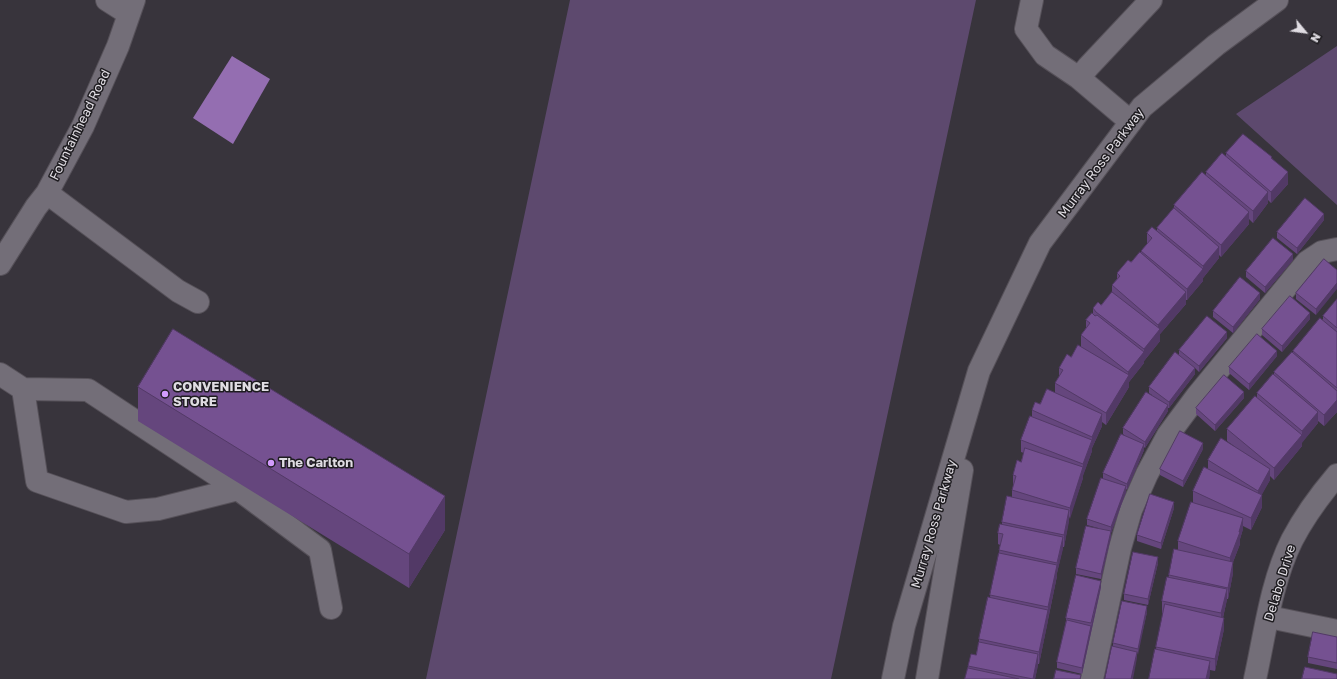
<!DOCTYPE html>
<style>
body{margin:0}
#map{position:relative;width:1337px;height:679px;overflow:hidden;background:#38343c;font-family:"Golos Text",sans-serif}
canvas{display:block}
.north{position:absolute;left:1285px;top:12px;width:40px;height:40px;-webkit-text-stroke:3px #1e1c20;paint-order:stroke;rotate:119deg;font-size:11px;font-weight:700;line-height:16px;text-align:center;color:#e0dde3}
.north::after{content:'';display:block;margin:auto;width:14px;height:18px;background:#e0dde3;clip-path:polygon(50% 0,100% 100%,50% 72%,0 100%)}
</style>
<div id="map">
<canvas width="1337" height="679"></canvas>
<div class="north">N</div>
</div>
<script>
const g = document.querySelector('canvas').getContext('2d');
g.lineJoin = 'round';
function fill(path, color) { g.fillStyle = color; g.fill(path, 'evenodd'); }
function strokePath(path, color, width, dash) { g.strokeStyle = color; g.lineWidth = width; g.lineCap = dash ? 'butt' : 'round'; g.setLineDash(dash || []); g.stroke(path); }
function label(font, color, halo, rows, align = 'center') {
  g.font = font + ' "Golos Text",sans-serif'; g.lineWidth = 3; g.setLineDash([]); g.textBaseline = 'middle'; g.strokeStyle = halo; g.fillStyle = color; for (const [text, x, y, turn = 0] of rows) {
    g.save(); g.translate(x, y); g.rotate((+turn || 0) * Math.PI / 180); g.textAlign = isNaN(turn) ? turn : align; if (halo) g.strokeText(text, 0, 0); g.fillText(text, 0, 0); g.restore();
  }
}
const green = new Path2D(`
 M570 0H976L831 679H426Z
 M1337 46V205L1236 114Z`);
const water = new Path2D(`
 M232 56 270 79 233 144 193 118Z`);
const minor = new Path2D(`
 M107 0 129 14
 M1032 0 1026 29 1045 55 1079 78
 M1131 122 1079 78 1088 67 1151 0
 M47 193 178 291 198 302
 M0 264 36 207 47 193 83 126 118 46 134 0
 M0 374 23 389 37 481 126 512 158 509 238 489 320 550 331 608
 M23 389 88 390 238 489
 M1269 617 1337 631
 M893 679 904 626 979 371 1040 243 1142 107 1216 45 1277 0
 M927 679 962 470
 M1092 679 1120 548 1131 510 1147 474 1168 435 1197 396 1307 262 1322 252 1337 249
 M1255 679C1265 634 1271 582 1292 540 1304 517 1320 495 1337 475`);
const wall = new Path2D(`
 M1226 153 1272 158 1288 184 1271 203 1268 200V203L1253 223 1249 219V224L1221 257 1219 255V258L1203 278V281L1187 300H1186V304L1160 334V341L1144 361V360V363L1129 382V387L1106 425 1102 422V426L1092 448V451L1083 475V478L1069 519 1064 547H1063L1057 573V576L1039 664H1038L1035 679H965L968 666 976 655 979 643V639L990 597 999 553 1000 545 998 544V533L1002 524V522L1012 497V490L1013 487V475L1021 462 1024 453 1021 452V440L1032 417V410L1040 404 1055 393V383L1059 377V368L1081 347V335L1086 328V320L1093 314V308L1101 305 1112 292V285L1117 279V273L1131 262 1141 253V251L1147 244V233L1157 231V228L1174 208V205L1206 176V172L1226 157Z
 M1324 220 1297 254 1277 238V232Z
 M1324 259 1316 315 1296 299V293Z
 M1293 260 1265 293 1246 277V271Z
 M1260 299 1233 333 1213 317V311Z
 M1337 299V412L1324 426 1318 421V423L1302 442V446L1274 480 1270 476V480L1261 495 1262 507 1251 530 1243 526V529L1240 539V544L1233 562V573L1228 599H1227L1223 618 1224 629 1215 671 1210 670 1209 679H1149L1156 649 1163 613H1162V601L1169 575 1178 550V541L1193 502V491L1208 469V460L1234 446 1227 441V429L1257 397V393L1274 375V372L1293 353V351L1323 319V316Z
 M1310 319 1282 352 1262 335V329Z
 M1227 338 1199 372 1195 368V374L1169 408H1168V411L1145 448 1144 447V450L1127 490 1126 489V492L1111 533V537L1101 579 1076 574V568L1098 528 1087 525V519L1103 479V473L1125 436 1123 434V428L1152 395 1149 393V387L1179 355V350Z
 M1277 356 1249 390 1229 373V367Z
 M138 387 445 530 409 588 138 421Z
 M1244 398 1215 431 1196 414V408Z
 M1203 449 1183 487 1160 475V469Z
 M1174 508 1161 549 1137 541V535Z
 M1158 563 1148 605 1124 600V594Z
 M1101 587 1082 674 1057 668V662L1066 621V618Z
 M1147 612 1137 655V658L1113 646V643Z
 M1337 637V669L1308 663V657Z`);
const shadedWall = new Path2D(`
 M1288 172V184L1271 203V192Z
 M1268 192V203L1253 223V211Z
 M1249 212V224L1221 257V245Z
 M1324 214V220L1297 254V248Z
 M1219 247V258L1203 278V266Z
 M1293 254V260L1265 293V287Z
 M1203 269V281L1187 300V289Z
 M1337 283V289L1316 315V309Z
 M1186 292V304L1160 334V341L1144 361V349L1158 331V325Z
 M1260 293V299L1233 333V327Z
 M1310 313V319L1282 352V346Z
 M1227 332V338L1199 372V366Z
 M1277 351V356L1249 390V384Z
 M1144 352V363L1129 382V387L1106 425V413L1128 377V372Z
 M1195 368V374L1169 408V402Z
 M1244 392V398L1215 431V425Z
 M1337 400V412L1324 426V415Z
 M1168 405V411L1145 448V442Z
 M1318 412V423L1302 443V431Z
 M1102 414V426L1092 448V451L1083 476V464L1092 441V437Z
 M1302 435V446L1274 480V468Z
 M1203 443V449L1183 487V481Z
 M1144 444V450L1127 490V484Z
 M1083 467V478L1070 519V508Z
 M1270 469V480L1258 502V491Z
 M1126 486V492L1111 533V527Z
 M1262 495V507L1251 530V518Z
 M445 496V530L409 588V554Z
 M1174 502V508L1161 549V543Z
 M1069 510V522L1064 547V535Z
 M1243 518V529L1240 539V544L1230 570V558Z
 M1111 531V537L1101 579V574Z
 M1063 537V549L1057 573V576L1048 619V607Z
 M1158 557V563L1148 605V599Z
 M1233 562V573L1228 599V588Z
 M1101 581V587L1082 674V668Z
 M1227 589V600L1221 625V613Z
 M1147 606V612L1138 655V649Z
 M1048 610V621L1039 664V652Z
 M1224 618V629L1215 671V659Z
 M1137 652V658L1133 679H1131Z
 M1038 654V666L1035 679H1033Z
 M1210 661V672L1209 679H1206Z`);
const building = new Path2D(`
 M1243 134 1272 157 1271 158 1288 172 1271 192 1226 153Z
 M1222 153 1268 192 1253 211 1206 172Z
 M1202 172 1249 212 1221 245 1174 205Z
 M1305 198 1324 214 1297 248 1277 232Z
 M1174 208 1219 247 1203 266 1157 228Z
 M1152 227 1203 269 1187 289 1141 251 1152 238 1147 233Z
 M1273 238 1293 254 1265 287 1246 271Z
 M1140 252 1186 292 1158 325 1112 285 1120 276 1117 273 1128 260 1131 262Z
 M1324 259 1337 270V283L1316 309 1296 293Z
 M1240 277 1260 293 1233 327 1213 311Z
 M1112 292 1160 329 1144 349 1096 312 1093 308 1098 302 1101 305Z
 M1290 296 1310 313 1282 346 1262 329Z
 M1337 299V328L1323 316Z
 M1092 313 1095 316 1097 315 1144 352 1128 372 1081 335 1090 323 1086 320Z
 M1207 316 1227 332 1199 366 1179 350Z
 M1320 318 1337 332V388L1293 351Z
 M173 329 445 496 409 554 138 387Z
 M1257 334 1277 351 1249 384 1229 367Z
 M1078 345 1129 375 1106 413 1055 383 1063 370 1059 368 1067 354 1071 357Z
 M1175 352 1195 368 1169 402 1149 387Z
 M1292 352 1337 391V400L1324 415 1274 372Z
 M1273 374 1318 412 1302 431 1257 393Z
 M1224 375 1244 392 1215 425 1196 408Z
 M1047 389 1102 414 1092 437 1032 410 1035 402 1040 404Z
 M1146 392 1168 405 1145 442 1123 428Z
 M1255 396 1302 435 1274 468 1227 429Z
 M1030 416 1092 440 1083 464 1021 440Z
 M1180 431 1203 443 1183 481 1160 469Z
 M1121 434 1144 444 1127 484 1103 473Z
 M1221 438 1270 469 1258 491 1208 460Z
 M1025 448 1083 467 1070 508 1012 490 1016 476 1013 475 1017 460 1021 462Z
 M1204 467 1262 495 1251 518 1193 491Z
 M1101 478 1126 486 1111 527 1087 519Z
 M1150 494 1174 502 1161 543 1137 535Z
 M1007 496 1069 510 1064 535 1002 522Z
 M1191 502 1243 518 1239 532H1240L1230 558 1178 541Z
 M1000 524 1063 537 1057 563 999 550 1003 534 998 533Z
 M1086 526 1111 531 1101 574 1076 568Z
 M1174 549 1233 562 1228 588 1169 575Z
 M1133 552 1158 557 1148 599 1124 594Z
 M999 553 1057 565 1048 607 990 595Z
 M1076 575 1101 581 1091 623 1066 618Z
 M1167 577 1227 589 1221 613 1162 601Z
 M988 597 1048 610 1039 652 979 639Z
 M1122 601 1147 606 1138 649 1113 643Z
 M1165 604 1224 618 1215 659 1156 647Z
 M1067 620 1091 626 1082 668 1057 662Z
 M1313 632 1337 637V663L1308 657Z
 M979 642 1038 654 1033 679 968 666 971 654 976 655Z
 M1112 646 1137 652 1131 679H1105Z
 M1155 649 1210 661 1206 679H1149Z
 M1305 667 1337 674V679H1302Z
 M968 668 1019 679H965Z
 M1056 670 1081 675 1080 679H1054Z`);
const markers = [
 [165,394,4,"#d39cfd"],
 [271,463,4,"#d39cfd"]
];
const streetNames = [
 ["Fountainhead Road",80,125,-64],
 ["Murray Ross Parkway",1101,163,-53],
 ["Murray Ross Parkway",934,524,-74],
 ["Delabo Drive",1280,583,-73]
];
const poiNames = [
 ["CONVENIENCE",173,387],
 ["STORE",173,402],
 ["The Carlton",279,463]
];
fill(green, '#5d496e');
fill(water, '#946eb1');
strokePath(minor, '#565159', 24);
strokePath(minor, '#736e78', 22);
fill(wall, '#65467d');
fill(shadedWall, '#523966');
fill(building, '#755191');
strokePath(building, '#523966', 1);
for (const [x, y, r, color] of markers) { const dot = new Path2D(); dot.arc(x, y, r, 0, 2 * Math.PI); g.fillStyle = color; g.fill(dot); strokePath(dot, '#1e1c20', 1.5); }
label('13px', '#e0dde3', '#1e1c20', streetNames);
label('bold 13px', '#e0dde3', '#1e1c20', poiNames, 'left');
</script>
